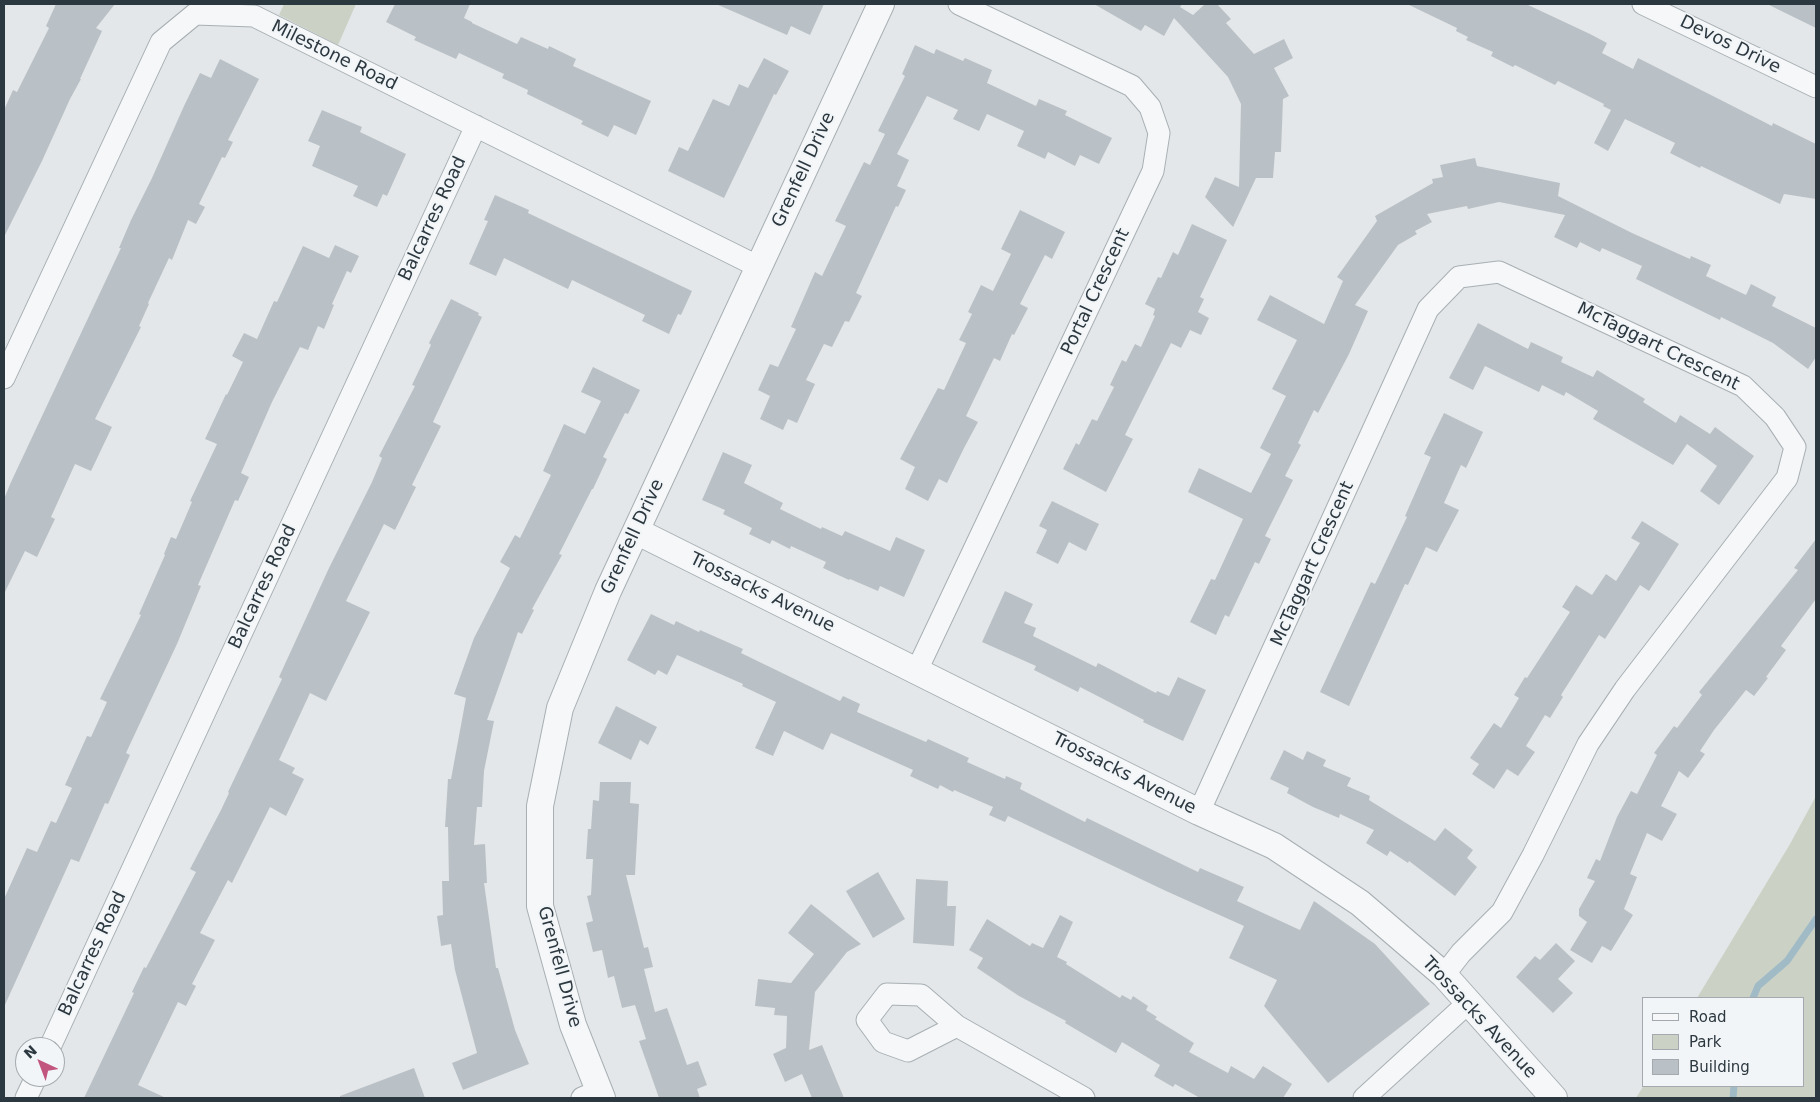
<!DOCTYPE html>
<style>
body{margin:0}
#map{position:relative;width:1820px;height:1102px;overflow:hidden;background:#e3e7e9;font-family:"DejaVu Sans",sans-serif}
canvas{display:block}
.frame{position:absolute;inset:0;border:5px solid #2c3840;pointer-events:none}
.legend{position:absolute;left:1642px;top:997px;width:162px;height:90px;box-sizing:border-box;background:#f2f5f7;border:1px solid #a3a9ae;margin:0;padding:6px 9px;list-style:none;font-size:15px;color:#2c3840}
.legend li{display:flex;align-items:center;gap:10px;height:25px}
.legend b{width:25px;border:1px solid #a3a9ae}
.north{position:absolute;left:15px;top:1037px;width:50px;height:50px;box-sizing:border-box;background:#f2f5f7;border:1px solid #a3a9ae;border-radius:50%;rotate:317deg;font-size:14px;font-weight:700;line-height:20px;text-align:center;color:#2c3840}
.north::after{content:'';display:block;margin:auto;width:18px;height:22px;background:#c1557d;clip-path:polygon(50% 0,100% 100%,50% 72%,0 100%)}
</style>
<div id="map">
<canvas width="1820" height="1102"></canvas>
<div class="frame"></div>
<ul class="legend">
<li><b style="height:6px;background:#f5f7f8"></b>Road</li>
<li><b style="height:14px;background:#cbd2c5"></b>Park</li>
<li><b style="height:14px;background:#bac1c6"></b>Building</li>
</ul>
<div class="north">N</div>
</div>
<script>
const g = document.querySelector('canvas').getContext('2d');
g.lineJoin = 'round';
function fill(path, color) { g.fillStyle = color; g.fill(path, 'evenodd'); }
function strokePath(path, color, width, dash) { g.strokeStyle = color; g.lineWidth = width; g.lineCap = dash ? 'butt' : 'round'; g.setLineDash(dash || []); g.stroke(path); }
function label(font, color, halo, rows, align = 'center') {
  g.font = font + ' "DejaVu Sans",sans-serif'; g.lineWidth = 4; g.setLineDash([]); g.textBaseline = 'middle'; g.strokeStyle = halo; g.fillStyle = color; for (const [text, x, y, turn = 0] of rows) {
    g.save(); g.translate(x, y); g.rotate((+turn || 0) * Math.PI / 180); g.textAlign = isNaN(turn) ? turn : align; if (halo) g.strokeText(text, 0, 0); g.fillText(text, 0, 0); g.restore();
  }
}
const green = new Path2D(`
 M284 4H356L338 45 279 15Z
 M1816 796V1098H1636L1644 1085 1804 1086V998H1697L1790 844Z`);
const stream = new Path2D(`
 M1753 998 1758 986 1787 961 1816 919
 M1733 1098 1734 1086`);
const building = new Path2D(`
 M56 4H115L96 28 102 31 80 79H81L70 99 42 161 4 237V110L13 90 17 92 49 28 46 26Z
 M395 4H470L464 18 472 22V23L517 44 521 37 548 49 549 46 576 59 573 66 651 101 636 135 614 125 608 137 581 124 583 121 527 94 528 90 502 78 504 74 459 53 456 59 414 40 416 37 386 22Z
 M716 4H824L810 35 791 26 787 35Z
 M1094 4H1182L1180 7 1193 15 1205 4H1217L1231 19 1226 23 1254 54 1284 39 1293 58 1274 68 1289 96 1283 99 1281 152H1275L1273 178H1256L1233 227 1205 197 1215 177 1239 187 1241 104 1228 77 1174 18 1164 36 1145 25 1141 31Z
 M1407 4H1526L1590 34 1607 43 1602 53 1633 69 1638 58 1772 126 1773 123 1816 144V199L1784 194 1780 204 1701 166 1700 168 1670 153 1675 143 1625 119 1608 151 1594 143 1611 110 1603 106 1604 104 1558 81 1555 85 1515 65 1513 67 1491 56 1493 52 1466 40 1468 37 1456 31 1457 28Z
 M1767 4H1816V28Z
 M915 45 934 54 936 49 963 61 965 58 992 70 987 83 1036 106 1039 99 1067 111 1065 115 1112 138 1099 164 1080 155 1075 166 1048 152 1045 159 1017 146 1024 131 987 114 979 131 953 119 958 110 927 96 897 154 909 160 897 186 906 190 898 207 896 206 856 293 862 296 849 322 845 321 832 347 824 344 806 380 815 384 797 423 788 419 783 430 760 419 770 396 758 390 770 364 778 367 796 329 791 327 815 272 822 276 846 226 835 221 864 162 870 165 885 134 878 131 905 76 902 74Z
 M764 58 789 71 776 95 774 94 724 198 668 171 679 147 688 151 713 99 729 106 739 84 748 88Z
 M220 59 259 79 228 140 233 142 225 158 222 157 199 204 205 207 196 224 188 220 172 260 169 258 148 303 149 304 139 326 141 327 95 419 112 427 91 471 75 464 51 517 55 519 37 557 25 551 4 594V499L11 482 121 248H119L131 220 152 178 184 106 200 73 211 78Z
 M322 110 362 127 360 132 406 154 387 196 383 194 377 207 353 196 358 186 312 166 320 146 308 141Z
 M1475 158 1477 166 1560 183 1558 196 1632 233 1690 259 1691 256 1711 265 1706 276 1746 295 1751 284 1776 297 1772 306 1816 328V357L1808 369 1773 343 1721 317 1720 320 1636 279 1642 266 1602 248 1600 252 1580 242 1577 248 1554 237 1565 215 1499 202 1468 209 1467 206 1427 214 1432 222 1415 231 1417 234 1398 245 1355 305 1368 311 1349 354 1318 413 1314 410 1298 443 1301 445 1285 476 1293 480 1265 536 1271 539 1259 564 1255 562 1229 617 1225 615 1216 635 1190 622 1211 579 1215 580 1243 519 1188 492 1199 468 1251 493 1271 454 1260 448 1286 396 1272 389 1297 340 1257 320 1270 295 1324 324 1343 281 1337 277 1377 221 1375 216 1433 183 1432 179 1443 177 1440 165Z
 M495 195 529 210 528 213 692 291 681 315 678 314 669 334 642 321 645 315 572 280 568 289 504 258 496 276 469 264 488 221 484 220Z
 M1020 210 1065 232 1052 259 1045 255 1020 304 1028 308 1014 335 1012 334 1000 361 994 358 966 416 978 422 964 448 947 483 939 479 928 501 905 489 915 467 900 459 938 388 944 390 966 343 959 340 972 314 968 312 981 285 993 291 1011 254 1001 249Z
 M1192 224 1227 240 1200 297 1204 299 1198 312 1209 318 1201 335 1190 330 1181 348 1171 343 1125 435 1133 439 1106 492 1063 469 1076 443 1079 445 1092 419 1097 421 1114 387 1110 385 1122 360 1126 362 1135 344 1141 347 1155 316 1153 315 1155 309 1145 304 1158 277 1161 278 1173 252 1178 255Z
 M335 245 359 256 351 273 347 271 332 304 334 305 324 329 318 326 308 350 300 347 272 402 241 473 249 477 238 501 235 500 198 585 201 586 177 644 126 753 130 755 108 804 105 803 79 862 71 859 4 1007V899L27 848 37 852 51 821 56 823 72 788 65 785 87 736 91 737 107 702 100 699 141 615 139 614 165 555 164 554 171 537 176 539 192 502 190 501 217 444 205 439 226 394 227 395 243 362 232 356 244 333 257 339 274 301 277 302 303 246 329 258Z
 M451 299 479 313 478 315 482 317 433 422 441 426 412 485 416 487 395 530 384 524 346 601 370 612 326 701 310 693 279 760 295 768 292 773 304 779 286 816 270 807 232 883 228 880 200 933 215 940 192 984 196 986 186 1006 178 1002 138 1085 166 1098H84L134 993 132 992 144 967 146 968 196 872 190 869 221 810 229 793 228 792 282 679 279 677 329 568 372 482 382 458 379 456 415 386 412 385 431 345 429 343Z
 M1478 323 1528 349 1531 342 1563 357 1561 362 1593 377 1597 370 1645 399 1643 402 1676 423 1680 415 1710 434 1715 427 1754 456 1719 505 1700 491 1717 466 1687 444 1673 465 1593 419 1598 411 1566 392 1564 396 1542 385 1539 392 1485 366 1473 390 1449 378Z
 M593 367 640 390 628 414 625 413 603 457 607 459 593 489H592L559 554 562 555 532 609 534 610 522 634 518 632 487 720 494 721 484 771 482 807H477L474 845 485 844 487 883H484L496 968H498L515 1030 529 1064 463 1090 452 1063 477 1053 455 970 451 944 441 946 437 916 443 915 442 881H449L448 827H445L448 779H451L466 698 454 694 474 638 510 568 500 562 515 535 520 538 551 475 543 471 564 424 585 434 601 401 581 392Z
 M1444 413 1483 432 1466 468 1461 465 1444 503 1459 510 1437 552 1426 547 1408 585 1405 584 1349 706 1320 692 1371 582 1375 584 1407 517 1405 516 1431 457 1424 454Z
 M723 452 752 465 744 483 783 503 780 509 821 529 822 527 842 536 845 531 890 551 896 537 925 550 904 597 880 586 878 591 850 579 849 580 823 568 826 562 791 546 790 549 772 540 770 544 749 534 752 528 723 514 725 510 702 500Z
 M1052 501 1099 524 1086 551 1069 542 1058 564 1036 553 1047 530 1039 526Z
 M1642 521 1679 544 1649 591 1640 585 1605 639 1599 635 1561 695 1563 697 1550 718 1545 715 1526 746 1535 752 1518 776 1507 769 1494 789 1472 774 1479 764 1470 758 1494 723 1501 728 1519 698 1514 695 1525 677 1527 678 1570 612 1562 607 1576 585 1592 595 1606 574 1616 581 1640 543 1631 538Z
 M1816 539V599L1781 646 1786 650 1766 677 1768 678 1754 696 1746 690 1714 730 1700 751 1705 754 1688 778 1679 771 1661 806 1677 814 1662 841 1647 833 1630 874 1637 877 1624 909 1633 915 1611 951 1602 946 1592 963 1570 950 1587 922 1579 916V909L1595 881 1587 878 1596 859 1600 861 1617 817 1631 791 1637 794 1657 755 1654 753 1674 726 1677 728 1702 695 1699 692 1798 570 1794 568Z
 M1005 591 1033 604 1024 623 1036 628 1033 636 1096 667 1098 663 1156 693 1157 691 1169 696 1178 677 1206 690 1183 741 1143 722 1144 720 1080 687 1078 692 1034 670 1036 666 982 642Z
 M651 614 674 625 676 621 699 632 700 630 743 649 741 653 840 701 843 696 860 704 857 712 926 742 928 739 969 758 967 762 1005 779 1006 776 1022 783 1020 789 1085 822 1087 818 1198 872 1200 868 1244 887 1237 901 1300 930 1314 901 1375 944 1430 1004 1328 1083 1264 1006 1277 980 1229 958 1244 926 1166 891 1008 816 1005 822 989 815 993 807 954 790 953 792 940 785 938 789 910 776 913 770 831 733 823 750 784 731 773 756 755 748 776 702 742 686 743 684 677 655 667 675 658 670 655 675 627 660Z
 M616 706 657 727 648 745 640 740 631 760 598 743Z
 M1284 750 1303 760 1307 751 1326 760 1323 766 1351 778 1347 786 1370 796 1369 800 1435 841 1445 828 1473 850 1467 858 1477 867 1455 896 1409 861 1408 863 1390 851 1387 856 1366 843 1374 830 1340 814 1339 818 1313 807 1287 793 1289 788 1270 779Z
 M600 782H631L630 803 639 804 635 875H626L644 948 648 947 653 967 644 969 655 1012 667 1008 687 1065 698 1061 707 1085 697 1089 700 1098H659L639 1041 646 1039 635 1005 622 1008 614 976 608 978 602 950 593 952 586 923 593 921 587 896 591 895 593 859H586L588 829H591L593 800 599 801Z
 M878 872 905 919 873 938 846 891Z
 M916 879 948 881 947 906H956L954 946 913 943Z
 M811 904 861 944 847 952 815 992 809 1050 822 1045 844 1098H812L802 1074 785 1082 773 1054 786 1048 787 1016 774 1015 775 1008 755 1006 758 979 791 983 814 954 788 933Z
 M1060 915 1073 922 1057 957 1067 962 1066 964 1120 998 1122 995 1131 1000 1133 996 1148 1006 1146 1010 1157 1017 1155 1019 1194 1043 1189 1052 1228 1073 1231 1066 1254 1079 1263 1066 1292 1084 1283 1098H1200L1175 1084 1173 1087 1154 1076 1160 1065 1122 1042 1116 1053 1065 1023 1066 1021 1019 996 977 968 983 958 969 950 987 919 1030 946 1032 943 1043 948Z
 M1556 943 1575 961 1558 979 1573 993 1553 1013 1516 977 1535 956 1540 960Z
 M414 1068 425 1098H340V1096Z`);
const minor = new Path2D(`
 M1643 4 1816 87
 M4 378 161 42 195 14 254 16 759 267
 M917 670 1153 171 1159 133 1150 107 1132 86 959 4
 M1199 812 1428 309 1459 277 1499 272 1743 386 1775 417 1795 447 1787 478 1625 689 1588 744 1533 855 1502 912 1461 953 1444 975
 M957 1026 908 1051 883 1042 867 1020 887 994 921 995 957 1026 1084 1098
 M50 1047 476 126
 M26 1098 36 1077
 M582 1098 599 1091
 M1364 1098 1468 1003`);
const tertiary = new Path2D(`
 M636 531 1199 812 1274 846 1360 903 1444 975 1554 1098
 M602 1098 573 1025 540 906V806L560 708 608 591 881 4`);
const streetNames = [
 ["Devos Drive",1730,45,26],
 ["Milestone Road",334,56,26],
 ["Grenfell Drive",804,170,-65],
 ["Balcarres Road",433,219,-65],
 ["Portal Crescent",1096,292,-65],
 ["McTaggart Crescent",1658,347,26],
 ["Grenfell Drive",633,537,-65],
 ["McTaggart Crescent",1313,564,-66],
 ["Balcarres Road",263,587,-65],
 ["Trossacks Avenue",762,593,26],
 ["Trossacks Avenue",1124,774,27],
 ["Balcarres Road",93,954,-65],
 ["Grenfell Drive",559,967,75],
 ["Trossacks Avenue",1479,1018,47]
];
fill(green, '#cbd2c5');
strokePath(stream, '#a1bbc6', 7);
fill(building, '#bac1c6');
strokePath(minor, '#a8afb3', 23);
strokePath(tertiary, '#a8afb3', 28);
strokePath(minor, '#f5f7f8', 21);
strokePath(tertiary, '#f5f7f8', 26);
label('18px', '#2c3840', '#f2f5f7', streetNames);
</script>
